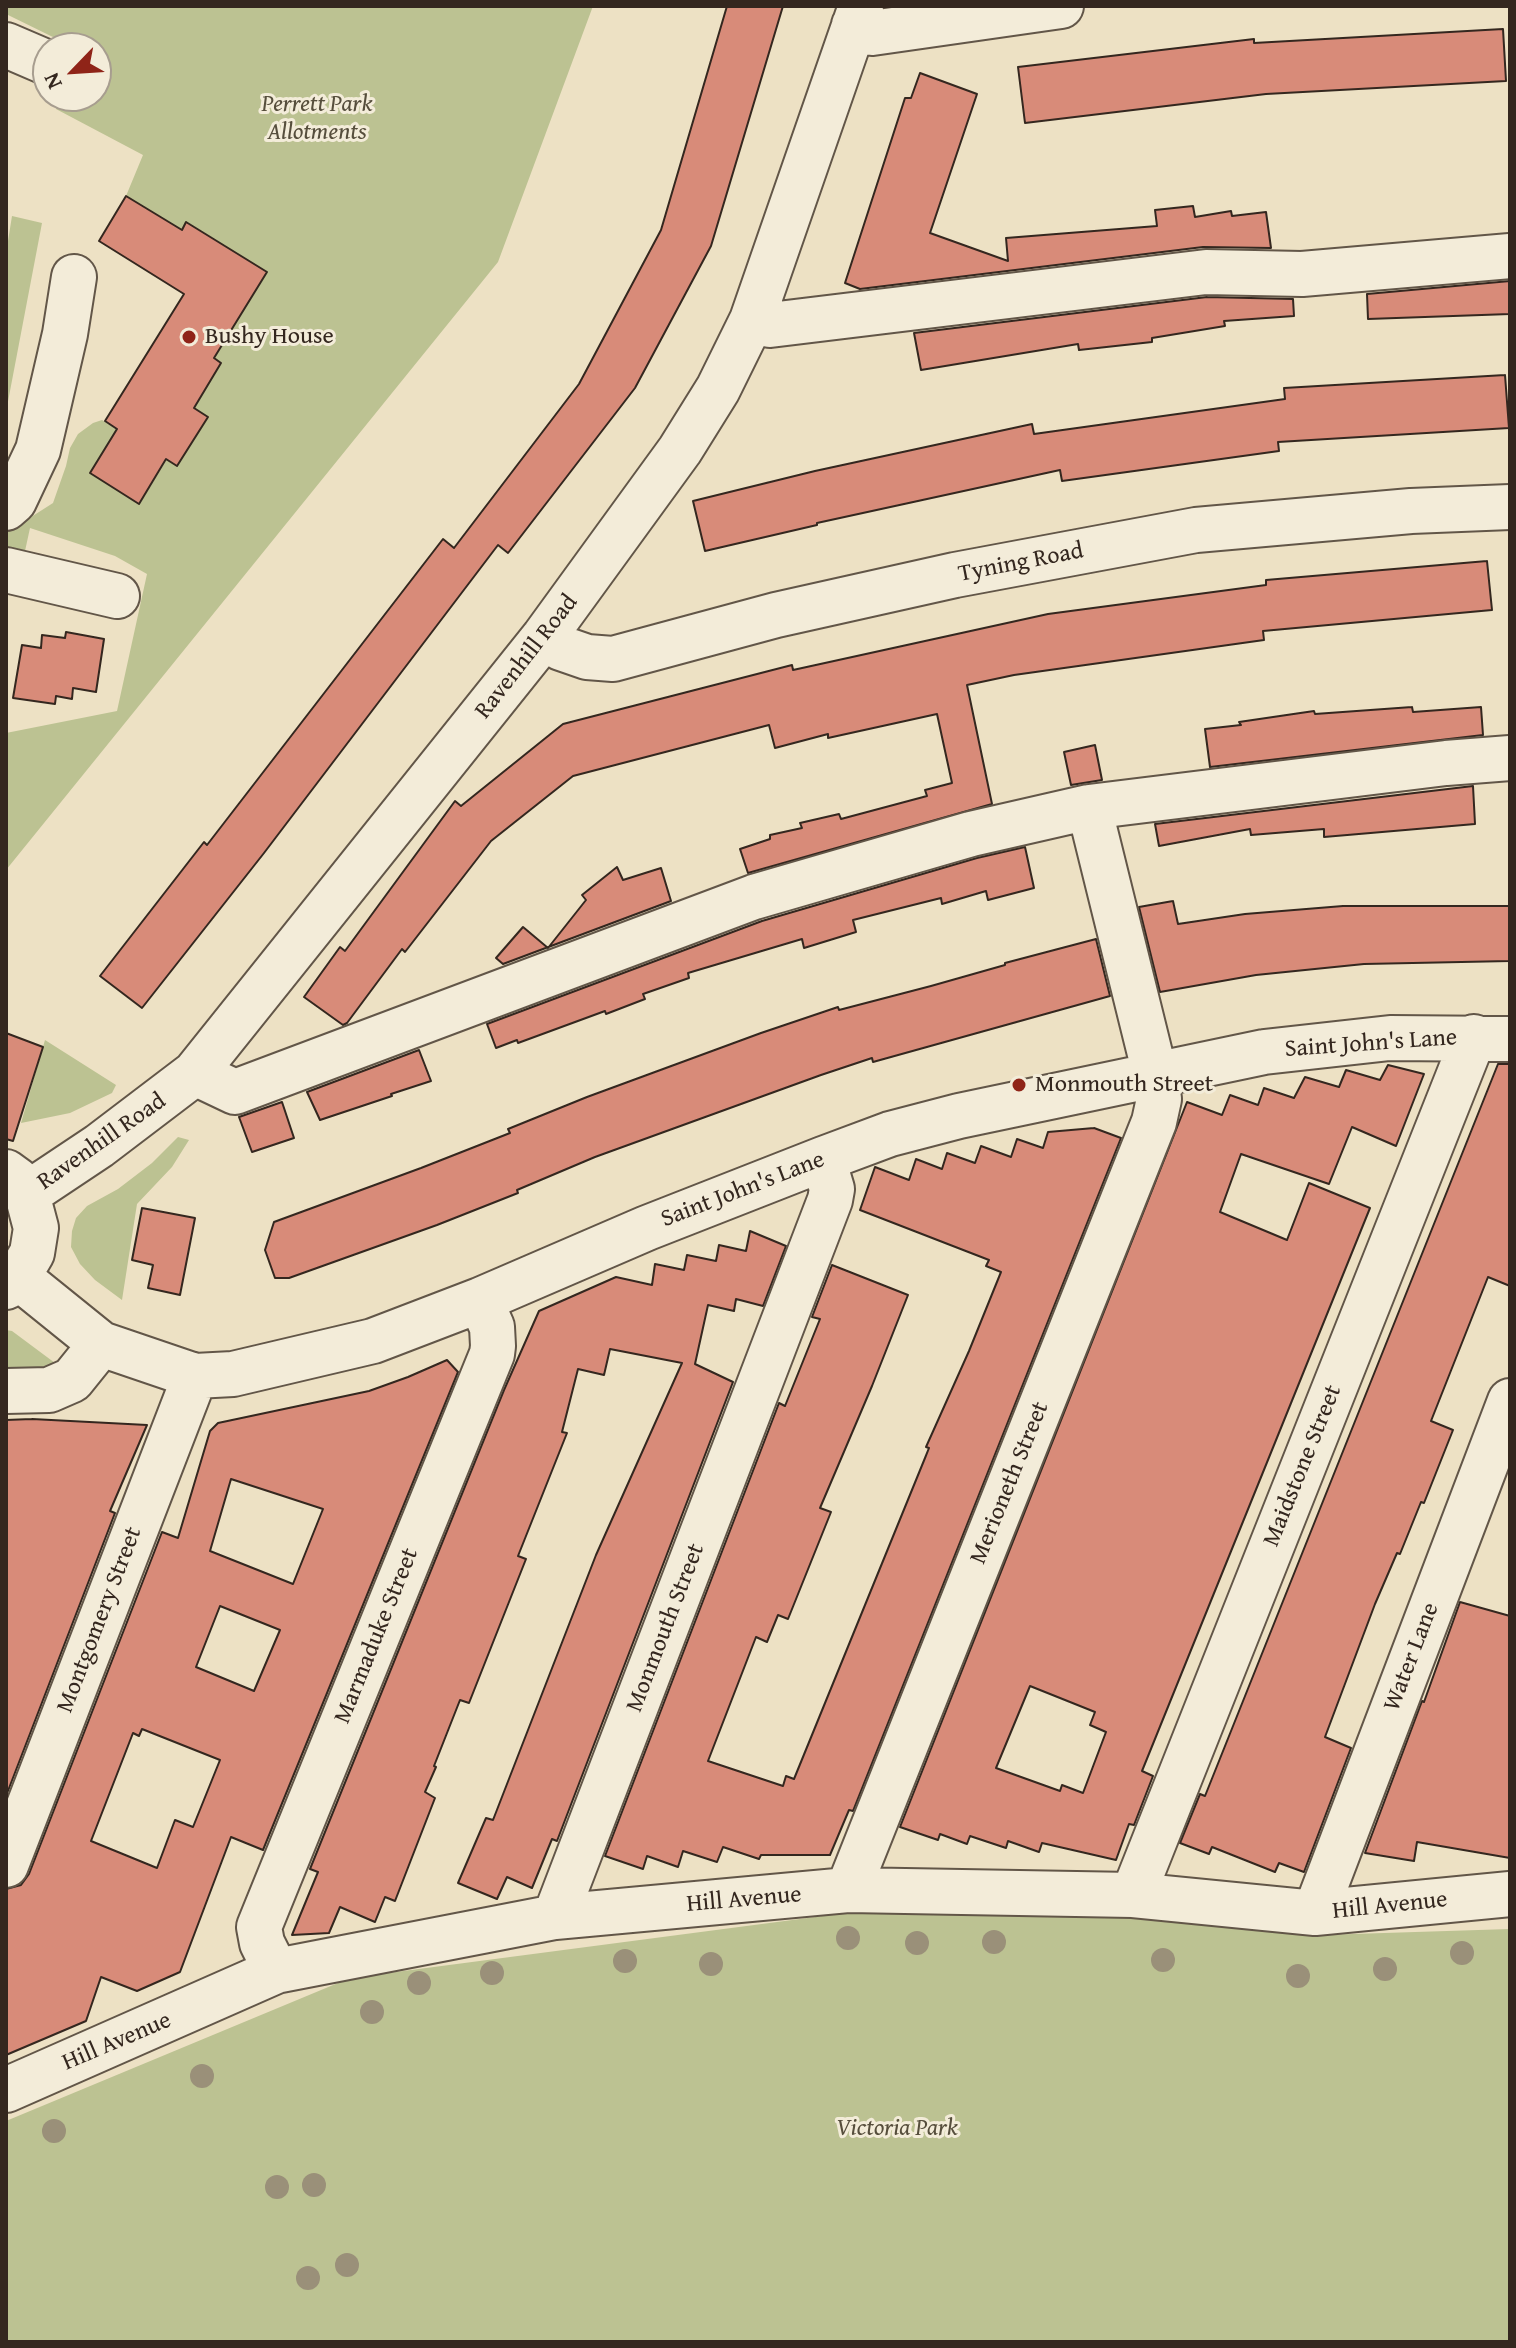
<!DOCTYPE html>
<style>
body{margin:0}
#map{position:relative;width:1516px;height:2348px;overflow:hidden;background:#ede1c4;font-family:"Gentium Book Plus",serif}
canvas{display:block}
.frame{position:absolute;inset:0;border:8px solid #34271f;pointer-events:none}
.north{position:absolute;left:32px;top:32px;width:80px;height:80px;box-sizing:border-box;background:#f3ecd9;border:2px solid #a79d8f;border-radius:50%;rotate:245deg;font-size:22px;font-weight:700;line-height:32px;text-align:center;color:#34271f}
.north::after{content:'';display:block;margin:auto;width:28px;height:36px;background:#8f2418;clip-path:polygon(50% 0,100% 100%,50% 72%,0 100%)}
</style>
<div id="map">
<canvas width="1516" height="2348"></canvas>
<div class="frame"></div>
<div class="north">N</div>
</div>
<script>
const ctx = document.querySelector('canvas').getContext('2d');
ctx.lineJoin = 'round';
function fill(path, color) {
  ctx.fillStyle = color;
  ctx.fill(path, 'evenodd');
}
function toPath(rows) {
  const path = new Path2D();
  for (const r of rows) {
    path.moveTo(r[0], r[1]);
    for (let i = 2; i < r.length; i += 2) path.lineTo(r[i], r[i + 1]);
  }
  return path;
}
function stroke(path, color, width, dash) {
  ctx.strokeStyle = color;
  ctx.lineWidth = width;
  ctx.lineCap = dash ? 'butt' : 'round';
  ctx.setLineDash(dash || []);
  ctx.stroke(path);
}
function label(font, color, halo, rows, align = 'center') {
  ctx.font = font + ' "Gentium Book Plus",serif';
  ctx.lineWidth = 6;
  ctx.setLineDash([]);
  ctx.textBaseline = 'middle';
  ctx.strokeStyle = halo;
  ctx.fillStyle = color;
  for (const [text, x, y, turn = 0] of rows) {
    ctx.save();
    ctx.translate(x, y);
    ctx.rotate((+turn || 0) * Math.PI / 180);
    ctx.textAlign = isNaN(turn) ? turn : align;
    if (halo) ctx.strokeText(text, 0, 0);
    ctx.fillText(text, 0, 0);
    ctx.restore();
  }
}
const green = toPath([
 [6,6,593,6,498,262,6,870,6,733,117,711,147,574,115,556,30,528,25,551,6,550,6,528,28,519,53,503,66,466,70,448,78,434,93,423,102,420,117,429,90,473,140,503,167,459,178,465,207,417,194,408,221,363,209,355,267,272,187,222,182,230,126,196,143,155,56,109,56,96,96,96,96,48,59,48,59,40,6,14],
 [12,216,42,223,6,412,6,284,8,241],
 [45,1040,116,1085,112,1093,70,1113,21,1123],
 [178,1137,189,1140,172,1167,137,1204,122,1300,95,1280,80,1264,71,1247,72,1231,76,1218,87,1206,118,1189,152,1163],
 [6,1330,12,1331,55,1363,41,1371,6,1371],
 [838,1914,1133,1914,1321,1935,1510,1929,1510,2342,6,2342,6,2121,350,1978]
]);
const building = toPath([
 [727,6,783,6,711,246,635,388,508,553,498,545,264,853,142,1008,100,976,204,842,207,845,443,539,454,548,579,384,661,230,727,6],
 [1503,29,1506,81,1266,94,1025,123,1018,67,1254,39,1254,43,1503,29],
 [920,73,977,94,930,233,1008,261,1006,238,1157,226,1155,210,1193,206,1195,217,1231,211,1232,216,1266,212,1271,248,1203,247,860,289,845,283,905,98,911,98,920,73],
 [126,196,182,230,186,222,267,272,214,358,221,363,194,408,208,417,177,466,166,459,139,504,90,473,117,429,105,421,184,294,99,241,126,196],
 [1510,281,1510,314,1368,319,1367,294,1510,281],
 [1207,297,1293,299,1294,316,1224,321,1225,326,1152,338,1152,342,1079,350,1078,344,921,370,914,333,1207,297],
 [1505,375,1509,428,1278,442,1279,451,1062,481,1060,470,817,523,817,525,705,551,693,501,815,471,1032,424,1034,434,1285,399,1284,388,1505,375],
 [1487,561,1492,610,1263,631,1264,640,1014,675,967,685,992,804,748,873,740,849,770,839,770,835,802,828,800,823,839,814,841,819,927,796,925,790,952,783,937,714,828,738,828,734,775,748,769,725,573,776,491,841,405,952,402,949,347,1023,343,1025,304,997,340,947,345,951,455,801,461,806,563,724,792,665,793,670,1048,614,1266,585,1266,580,1487,561],
 [66,632,104,639,96,692,73,688,72,699,56,696,55,704,13,698,22,645,41,648,42,635,65,638,66,632],
 [1412,707,1413,712,1481,707,1483,735,1210,767,1205,729,1241,725,1239,722,1314,711,1315,714,1412,707],
 [1095,745,1102,780,1071,785,1064,752,1095,745],
 [1473,786,1475,824,1324,837,1324,829,1251,835,1250,829,1159,846,1155,824,1473,786],
 [1025,847,1034,888,988,900,986,891,942,904,941,898,853,920,856,932,804,948,802,939,688,973,689,978,643,994,645,999,606,1014,605,1011,518,1043,517,1040,496,1048,487,1024,762,921,977,858,1025,847],
 [617,867,623,880,661,868,671,901,503,964,496,958,523,927,548,948,586,900,582,895,617,867],
 [1173,901,1178,924,1245,914,1343,906,1510,906,1510,961,1364,964,1256,975,1160,992,1139,907,1173,901],
 [1096,939,1110,996,873,1062,872,1058,821,1075,595,1157,517,1190,518,1193,437,1225,289,1278,275,1278,265,1250,274,1222,421,1168,510,1133,508,1129,587,1097,761,1033,838,1007,839,1010,931,986,1005,965,1005,963,1096,939],
 [6,1033,43,1047,13,1141,6,1139,6,1033],
 [419,1050,431,1081,391,1094,392,1096,320,1120,307,1092,419,1050],
 [1498,1064,1510,1064,1510,1286,1488,1277,1431,1421,1453,1430,1424,1503,1421,1502,1400,1554,1397,1553,1375,1604,1325,1737,1351,1748,1304,1872,1279,1863,1275,1872,1212,1847,1209,1854,1180,1843,1200,1794,1205,1796,1498,1064],
 [1388,1065,1424,1074,1396,1146,1352,1127,1329,1184,1241,1154,1220,1212,1287,1240,1309,1183,1370,1208,1142,1771,1153,1776,1134,1825,1129,1824,1116,1860,1042,1843,1039,1852,1008,1841,1006,1848,970,1836,967,1844,940,1834,938,1840,900,1827,1187,1102,1222,1115,1230,1095,1258,1105,1264,1088,1294,1098,1305,1077,1339,1087,1346,1070,1380,1080,1388,1065],
 [1030,1686,1095,1712,1090,1725,1106,1732,1083,1793,1062,1785,1060,1791,996,1768,1030,1686],
 [282,1102,294,1138,252,1152,239,1117,282,1102],
 [1094,1128,1121,1138,853,1811,849,1810,830,1855,761,1855,759,1859,723,1847,717,1862,683,1851,678,1867,647,1856,643,1869,605,1856,779,1403,785,1406,820,1319,812,1317,832,1265,908,1295,872,1386,820,1508,831,1512,788,1619,778,1615,767,1642,756,1637,708,1761,783,1786,786,1776,794,1779,925,1458,929,1448,926,1447,969,1351,1001,1272,986,1266,989,1260,860,1210,875,1167,909,1180,916,1159,942,1169,947,1153,975,1163,981,1146,1011,1157,1017,1139,1043,1148,1048,1132,1094,1128],
 [142,1208,195,1218,180,1295,148,1288,153,1265,132,1260,142,1208],
 [750,1231,786,1246,763,1306,736,1299,734,1311,708,1305,695,1364,733,1382,557,1841,552,1839,532,1888,507,1877,497,1899,458,1883,486,1818,493,1820,596,1555,682,1363,610,1349,604,1375,578,1369,562,1432,567,1433,518,1556,526,1559,469,1703,460,1700,434,1766,436,1767,425,1792,435,1798,395,1901,385,1897,375,1922,340,1907,329,1933,292,1935,318,1872,310,1869,504,1390,539,1311,616,1277,652,1285,655,1264,684,1270,687,1255,716,1261,719,1245,746,1251,750,1231],
 [447,1360,458,1372,263,1850,231,1837,180,1972,137,1991,101,1977,86,2021,6,2055,6,1889,21,1885,29,1874,162,1532,178,1538,210,1431,218,1423,369,1391,408,1377,447,1360],
 [231,1479,323,1509,293,1584,210,1551,231,1479],
 [220,1606,280,1630,254,1691,196,1667,220,1606],
 [142,1729,220,1760,193,1827,175,1820,157,1868,91,1841,133,1733,139,1736,142,1729],
 [32,1419,147,1425,110,1511,115,1513,6,1796,6,1420,32,1419],
 [1460,1602,1510,1616,1510,1858,1417,1842,1414,1861,1365,1853,1422,1701,1424,1702,1460,1602]
]);
const minor = toPath([
 [854,25,872,33,1061,6],
 [6,45,48,63],
 [752,320,770,325,1206,272,1302,274,1510,256],
 [6,508,14,501,38,450,65,334,74,277],
 [6,570,117,596],
 [544,637,561,648,587,657,613,659,776,615,955,575,1196,530,1411,511,1510,507],
 [195,1073,235,1092,754,897,971,834,1089,807,1446,763,1510,758],
 [6,1172,17,1180,27,1194,36,1228,32,1253,18,1277,6,1287],
 [27,1194,99,1146,195,1073,544,637,680,450,718,389,752,320,861,6],
 [18,1277,101,1344,195,1376,233,1374,373,1341,480,1300,647,1228,823,1159,890,1134,959,1116,1264,1052,1390,1038,1510,1039],
 [6,1391,49,1390,72,1380,101,1344],
 [6,1865,195,1376],
 [848,1890,1154,1122,1159,1099,1155,1074,1089,807],
 [1133,1895,1474,1037],
 [1315,1913,1510,1401],
 [555,1917,830,1200,832,1189,823,1159],
 [276,1971,262,1943,259,1927,492,1354,493,1346,492,1327,480,1300],
 [6,2090,276,1971,555,1917,848,1890,1133,1895,1315,1913,1510,1894]
]);
const trees = [
 [848,1938],
 [994,1942],
 [917,1943],
 [1462,1953],
 [1163,1960],
 [625,1961],
 [711,1964],
 [1385,1969],
 [492,1973],
 [1298,1976],
 [419,1983],
 [372,2012],
 [202,2076],
 [54,2131],
 [314,2185],
 [277,2187],
 [347,2265],
 [308,2278]
];
const markers = [
 [189,337,8,"#8f2418"],
 [1019,1085,8,"#8f2418"]
];
const parkNames = [
 ["Perrett Park",317,105],
 ["Allotments",317,133],
 ["Victoria Park",897,2129]
];
const poiNames = [
 ["Bushy House",205,337],
 ["Monmouth Street",1035,1085]
];
const streetNames = [
 ["Tyning Road",1021,563,-11],
 ["Ravenhill Road",527,657,-52],
 ["Saint John's Lane",1371,1044,-4],
 ["Ravenhill Road",102,1142,-35],
 ["Saint John's Lane",743,1190,-21],
 ["Maidstone Street",1303,1466,-68],
 ["Merioneth Street",1010,1483,-68],
 ["Montgomery Street",100,1620,-69],
 ["Monmouth Street",666,1628,-69],
 ["Marmaduke Street",377,1636,-68],
 ["Water Lane",1412,1657,-69],
 ["Hill Avenue",744,1900,-5],
 ["Hill Avenue",1390,1906,-6],
 ["Hill Avenue",117,2042,-23]
];
fill(green, '#bcc292');
fill(building, '#d88b79');
stroke(building, '#34271f', 2);
stroke(minor, '#625648', 48);
stroke(minor, '#f3ecd9', 44);
ctx.fillStyle = '#9a9079';
for (const [x, y] of trees) {
  ctx.beginPath();
  ctx.arc(x, y, 12, 0, 2 * Math.PI);
  ctx.fill();
}
for (const [x, y, r, color] of markers) {
  const dot = new Path2D();
  dot.arc(x, y, r, 0, 2 * Math.PI);
  ctx.fillStyle = color;
  ctx.fill(dot);
  stroke(dot, '#f3ecd9', 3);
}
label('italic 24px', '#564e3c', '#f3ecd9', parkNames);
label('24px', '#34271f', '#f3ecd9', poiNames, 'left');
label('24px', '#34271f', '#f3ecd9', streetNames);
</script>
